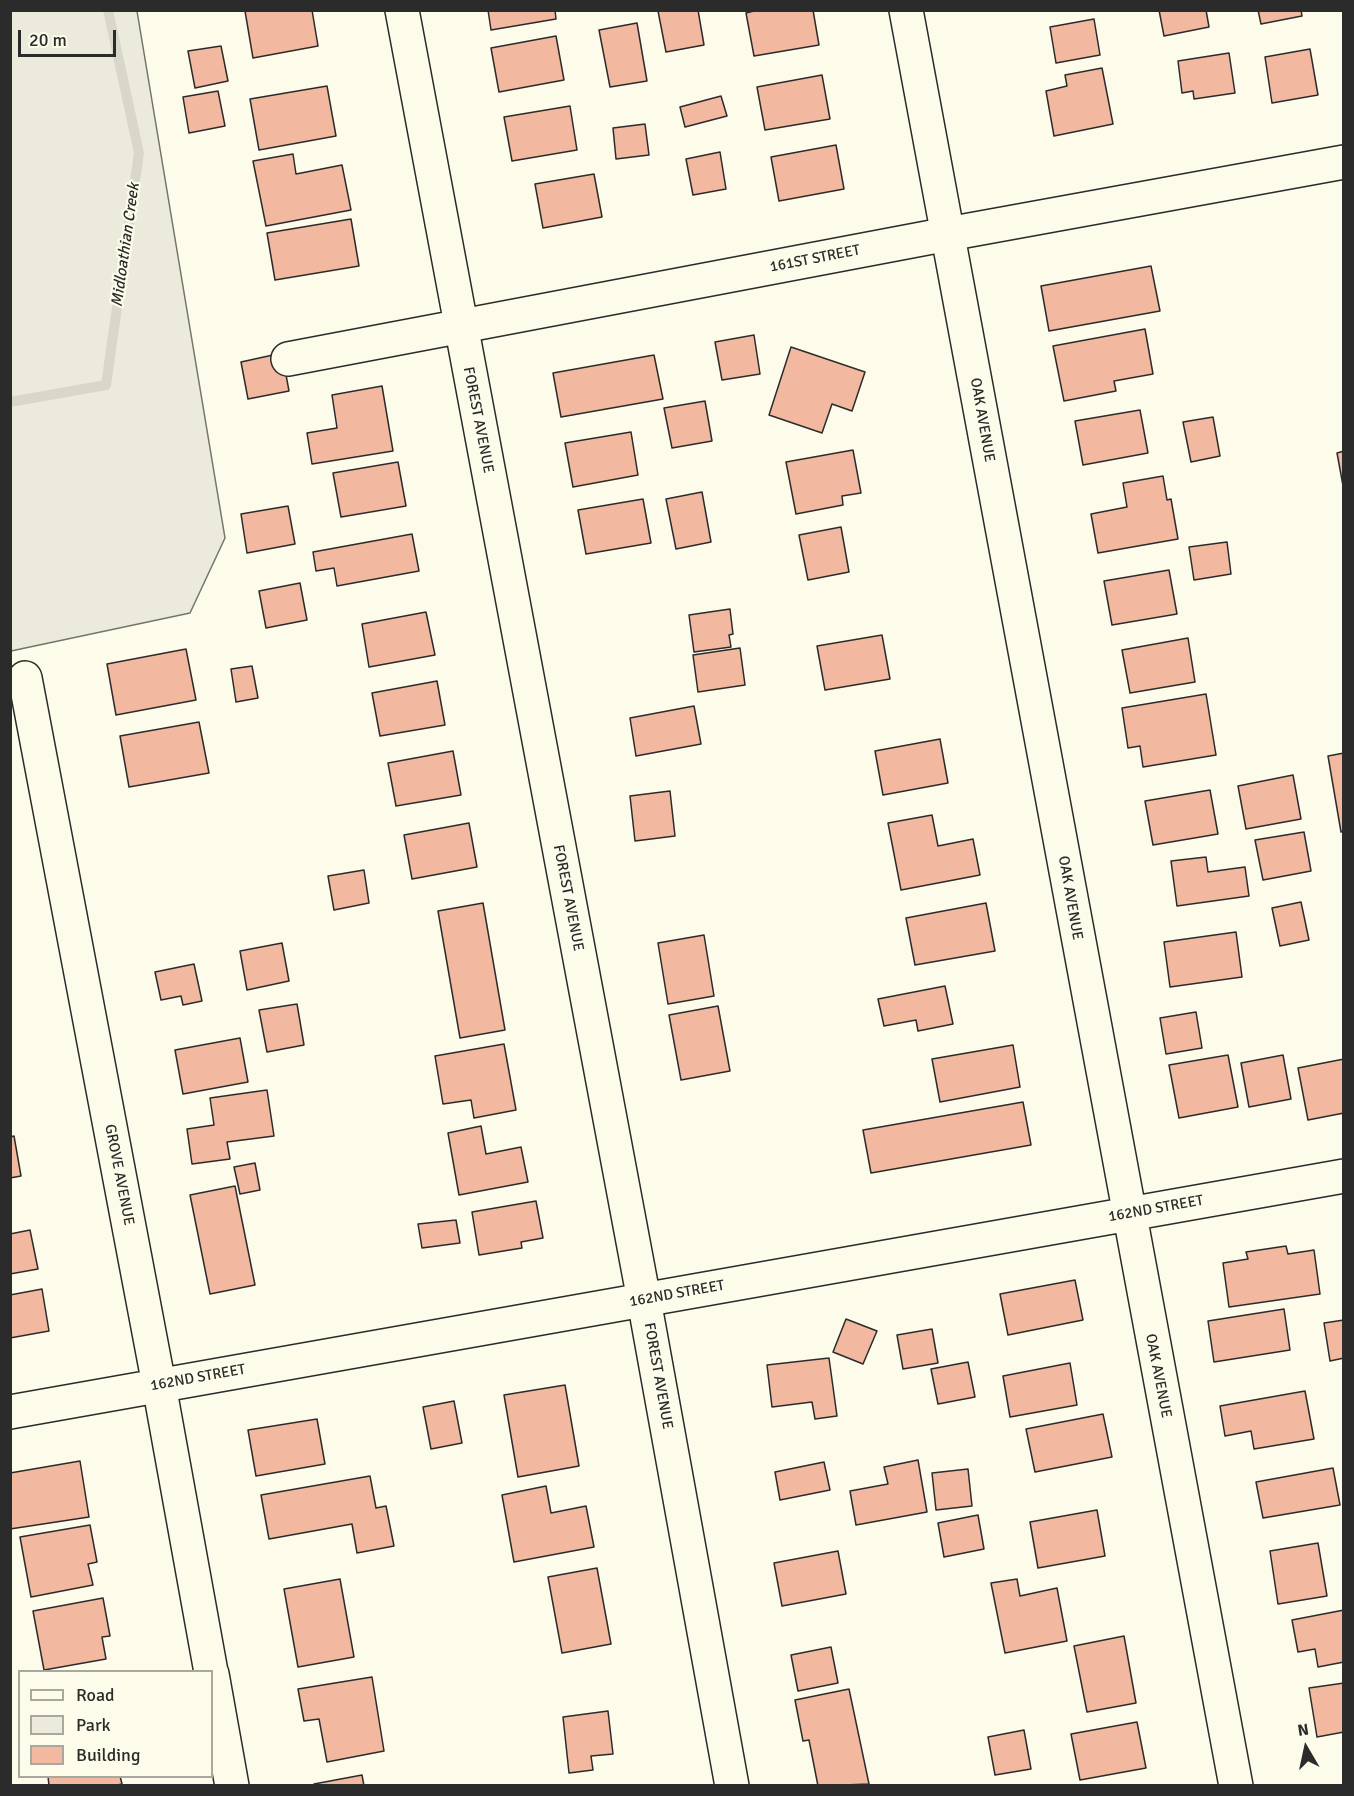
<!DOCTYPE html>
<style>
body{margin:0}
#map{position:relative;width:1354px;height:1796px;overflow:hidden;background:#fdfbea;font-family:Signika,sans-serif}
canvas{display:block}
.frame{position:absolute;inset:0;border:12px solid #2b2b2b;pointer-events:none}
.legend{position:absolute;left:18px;top:1670px;width:195px;height:108px;box-sizing:border-box;background:#fdfbea;border:2px solid #a9a89e;margin:0;padding:8px 10px;list-style:none;font-size:18px;color:#2b2b2b}
.legend li{display:flex;align-items:center;gap:12px;height:30px}
.legend b{width:30px;border:2px solid #a9a89e}
.north{position:absolute;left:1276px;top:1718px;width:60px;height:60px;-webkit-text-stroke:4px #fdfbea;paint-order:stroke;rotate:351deg;font-size:16px;font-weight:700;line-height:24px;text-align:center;color:#2b2b2b}
.north::after{content:'';display:block;margin:auto;width:21px;height:27px;background:#2b2b2b;clip-path:polygon(50% 0,100% 100%,50% 72%,0 100%)}
.scale{position:absolute;left:18px;top:30px;width:98px;height:27px;box-sizing:border-box;border:3px solid #2b2b2b;border-top:0;padding-left:8px;font-size:18px;line-height:21px;white-space:nowrap;color:#2b2b2b;-webkit-text-stroke:4px #fdfbea;paint-order:stroke}
</style>
<div id="map">
<canvas width="1354" height="1796"></canvas>
<div class="frame"></div>
<ul class="legend">
<li><b style="height:8px;background:#fdfbea"></b>Road</li>
<li><b style="height:16px;background:#ecebdb"></b>Park</li>
<li><b style="height:16px;background:#f2b8a0"></b>Building</li>
</ul>
<div class="north">N</div>
<div class="scale">20 m</div>
</div>
<script>
const ctx = document.querySelector('canvas').getContext('2d');
ctx.lineJoin = 'round';
function fill(path, color) {
  ctx.fillStyle = color;
  ctx.fill(path, 'evenodd');
}
function toPath(rows) {
  const path = new Path2D();
  for (const r of rows) {
    path.moveTo(r[0], r[1]);
    for (let i = 2; i < r.length; i += 2) path.lineTo(r[i], r[i + 1]);
  }
  return path;
}
function stroke(path, color, width, dash) {
  ctx.strokeStyle = color;
  ctx.lineWidth = width;
  ctx.lineCap = dash ? 'butt' : 'round';
  ctx.setLineDash(dash || []);
  ctx.stroke(path);
}
function label(font, color, halo, rows, align = 'center') {
  ctx.font = font + ' Signika,sans-serif';
  ctx.lineWidth = 4.5;
  ctx.setLineDash([]);
  ctx.textBaseline = 'middle';
  ctx.strokeStyle = halo;
  ctx.fillStyle = color;
  for (const [text, x, y, turn = 0] of rows) {
    ctx.save();
    ctx.translate(x, y);
    ctx.rotate((+turn || 0) * Math.PI / 180);
    ctx.textAlign = isNaN(turn) ? turn : align;
    if (halo) ctx.strokeText(text, 0, 0);
    ctx.fillText(text, 0, 0);
    ctx.restore();
  }
}
const green = toPath([
 [10,11,137,11,225,538,190,613,11,651,10,11]
]);
const stream = toPath([
 [10,402,106,385,139,153,108,10]
]);
const building = toPath([
 [312,10,318,46,253,58,245,11,312,10],
 [488,10,555,10,556,19,491,30,488,10],
 [698,10,704,45,666,52,658,11,698,10],
 [758,10,813,10,819,45,754,56,746,13,758,10],
 [1159,10,1206,10,1209,27,1164,36,1159,10],
 [1258,10,1301,10,1302,16,1261,24,1258,10],
 [1094,19,1100,55,1056,63,1050,27,1094,19],
 [637,23,647,81,610,87,599,30,637,23],
 [556,36,564,80,499,92,491,48,556,36],
 [221,46,228,81,195,88,188,51,221,46],
 [1310,49,1318,95,1272,103,1265,57,1310,49],
 [1229,53,1235,93,1194,99,1193,91,1182,93,1178,61,1229,53],
 [1102,68,1113,124,1054,136,1046,91,1067,86,1065,75,1102,68],
 [822,75,830,119,765,130,757,87,822,75],
 [327,86,336,136,259,150,250,99,327,86],
 [218,91,225,126,189,133,183,97,218,91],
 [721,96,727,116,685,127,680,107,721,96],
 [570,106,577,150,512,161,504,117,570,106],
 [645,124,649,155,616,159,613,128,645,124],
 [836,145,844,189,779,201,771,157,836,145],
 [720,152,726,189,693,195,686,159,720,152],
 [293,154,296,174,342,165,351,210,266,226,253,161,293,154],
 [594,174,602,217,543,228,535,184,594,174],
 [351,219,359,266,275,280,267,233,351,219],
 [1151,266,1160,311,1049,331,1041,286,1151,266],
 [1145,329,1153,374,1114,381,1116,391,1064,401,1053,346,1145,329],
 [754,335,760,374,722,380,715,342,754,335],
 [791,347,865,372,852,411,832,404,822,433,769,415,791,347],
 [282,353,289,391,248,399,241,362,282,353],
 [654,355,663,399,561,417,553,373,654,355],
 [382,386,393,451,312,464,307,433,337,428,332,395,382,386],
 [705,401,712,441,672,448,664,408,705,401],
 [1140,410,1148,453,1083,465,1075,421,1140,410],
 [1213,417,1220,456,1191,462,1183,422,1213,417],
 [631,432,638,475,573,487,565,443,631,432],
 [853,450,861,493,842,496,843,505,796,514,786,462,853,450],
 [1344,451,1344,491,1337,453,1344,451],
 [398,462,406,506,341,517,333,473,398,462],
 [1163,476,1167,500,1171,499,1178,539,1098,553,1091,514,1127,507,1123,483,1163,476],
 [702,492,711,542,676,549,666,499,702,492],
 [643,499,651,543,586,554,578,510,643,499],
 [288,506,295,544,247,553,241,514,288,506],
 [841,527,849,572,808,580,799,535,841,527],
 [412,534,419,571,337,586,334,568,316,571,313,552,412,534],
 [1227,542,1231,574,1194,580,1189,547,1227,542],
 [1169,570,1177,614,1112,625,1104,581,1169,570],
 [300,583,307,620,266,628,259,591,300,583],
 [730,609,733,634,729,635,731,647,694,652,689,615,730,609],
 [426,612,435,655,369,667,362,624,426,612],
 [882,635,890,679,825,690,817,646,882,635],
 [1188,638,1195,682,1130,693,1122,650,1188,638],
 [740,648,745,685,698,692,693,655,740,648],
 [186,649,196,700,116,715,107,664,186,649],
 [252,666,258,698,236,702,231,669,252,666],
 [437,681,445,725,380,736,372,693,437,681],
 [1206,694,1216,755,1143,767,1140,746,1128,748,1122,708,1206,694],
 [694,706,701,744,636,756,630,718,694,706],
 [199,722,209,773,129,787,120,736,199,722],
 [940,739,948,783,883,795,875,751,940,739],
 [453,751,461,795,396,806,388,763,453,751],
 [1344,753,1344,831,1341,832,1328,756,1344,753],
 [1293,775,1301,819,1246,829,1238,786,1293,775],
 [1210,790,1218,834,1153,845,1145,801,1210,790],
 [670,791,675,836,635,841,630,796,670,791],
 [932,815,938,846,973,839,980,875,901,890,888,823,932,815],
 [469,823,477,867,412,879,404,835,469,823],
 [1304,832,1311,871,1263,880,1255,840,1304,832],
 [1206,857,1208,872,1245,867,1249,896,1177,906,1171,861,1206,857],
 [364,870,369,903,334,910,328,876,364,870],
 [1301,902,1309,940,1280,946,1272,908,1301,902],
 [483,903,505,1030,460,1038,438,911,483,903],
 [986,903,995,951,915,965,906,918,986,903],
 [1236,932,1242,977,1170,987,1164,942,1236,932],
 [704,935,714,996,668,1004,658,943,704,935],
 [282,943,289,981,247,990,240,951,282,943],
 [194,964,202,1001,183,1005,181,996,161,1000,155,972,194,964],
 [945,986,953,1024,918,1031,916,1020,884,1026,878,999,945,986],
 [297,1004,304,1045,267,1052,259,1010,297,1004],
 [718,1006,730,1071,681,1080,669,1015,718,1006],
 [1196,1012,1202,1048,1166,1054,1160,1018,1196,1012],
 [240,1038,248,1082,183,1094,175,1050,240,1038],
 [504,1044,516,1110,474,1118,471,1100,443,1104,435,1056,504,1044],
 [1013,1045,1020,1087,940,1102,932,1059,1013,1045],
 [1228,1055,1238,1107,1179,1118,1169,1065,1228,1055],
 [1283,1055,1291,1099,1249,1107,1241,1063,1283,1055],
 [1344,1059,1344,1113,1308,1120,1298,1068,1344,1059],
 [267,1090,274,1136,227,1142,230,1159,192,1164,187,1129,214,1125,210,1098,267,1090],
 [1023,1102,1031,1145,871,1173,863,1130,1023,1102],
 [481,1126,486,1154,521,1147,528,1182,459,1195,448,1133,481,1126],
 [14,1136,21,1176,10,1178,10,1137,14,1136],
 [255,1163,260,1190,240,1194,234,1167,255,1163],
 [235,1186,255,1285,210,1294,190,1195,235,1186],
 [536,1201,543,1238,521,1242,522,1248,479,1255,472,1212,536,1201],
 [456,1220,460,1243,422,1248,418,1224,456,1220],
 [30,1230,38,1269,10,1274,10,1234,30,1230],
 [1286,1246,1288,1254,1314,1250,1320,1294,1229,1307,1223,1263,1248,1259,1246,1252,1286,1246],
 [1075,1280,1083,1320,1008,1335,1000,1294,1075,1280],
 [42,1289,49,1331,10,1338,10,1295,42,1289],
 [1284,1309,1290,1350,1214,1362,1208,1321,1284,1309],
 [846,1319,877,1331,863,1364,833,1352,846,1319],
 [1344,1320,1344,1358,1330,1361,1324,1323,1344,1320],
 [932,1329,938,1363,903,1369,897,1335,932,1329],
 [829,1358,837,1416,815,1419,812,1402,772,1407,767,1365,829,1358],
 [968,1362,975,1397,938,1404,931,1369,968,1362],
 [1070,1363,1077,1405,1010,1417,1003,1376,1070,1363],
 [565,1385,579,1466,518,1477,504,1395,565,1385],
 [1305,1391,1314,1439,1254,1449,1251,1431,1225,1436,1220,1406,1305,1391],
 [454,1401,462,1443,431,1449,423,1407,454,1401],
 [1103,1414,1112,1457,1035,1472,1026,1429,1103,1414],
 [317,1419,325,1464,256,1476,248,1430,317,1419],
 [918,1460,927,1512,856,1525,850,1491,888,1484,884,1467,918,1460],
 [80,1461,89,1517,10,1529,10,1473,80,1461],
 [824,1462,830,1490,780,1500,775,1472,824,1462],
 [1333,1468,1340,1505,1263,1518,1256,1482,1333,1468],
 [968,1469,972,1506,936,1510,932,1473,968,1469],
 [370,1476,376,1508,386,1506,394,1546,357,1553,352,1524,269,1539,261,1495,370,1476],
 [546,1486,551,1513,586,1506,594,1547,514,1562,502,1495,546,1486],
 [1097,1510,1105,1556,1038,1568,1030,1522,1097,1510],
 [978,1515,984,1549,944,1557,938,1523,978,1515],
 [90,1525,97,1562,88,1564,93,1585,31,1597,20,1537,90,1525],
 [1318,1543,1327,1596,1278,1604,1270,1551,1318,1543],
 [838,1551,846,1594,782,1606,774,1563,838,1551],
 [597,1568,611,1644,562,1653,548,1577,597,1568],
 [340,1579,354,1657,298,1667,284,1589,340,1579],
 [1017,1579,1020,1596,1057,1588,1067,1641,1005,1653,991,1583,1017,1579],
 [103,1598,110,1636,102,1637,106,1659,44,1670,33,1611,103,1598],
 [1344,1610,1344,1662,1318,1667,1315,1649,1298,1652,1292,1620,1344,1610],
 [1124,1636,1136,1703,1087,1712,1074,1646,1124,1636],
 [831,1647,838,1683,798,1691,791,1655,831,1647],
 [372,1677,384,1751,327,1762,319,1719,304,1721,298,1689,372,1677],
 [1344,1683,1344,1732,1317,1737,1309,1688,1344,1683],
 [849,1689,869,1784,818,1786,809,1740,803,1741,795,1700,849,1689],
 [608,1711,613,1754,591,1756,593,1770,569,1773,563,1717,608,1711],
 [1137,1722,1146,1768,1080,1780,1071,1734,1137,1722],
 [1024,1730,1031,1769,995,1775,988,1737,1024,1730],
 [362,1775,364,1786,314,1786,314,1784,362,1775],
 [48,1776,120,1776,122,1784,113,1786,49,1786,48,1776]
]);
const minor = toPath([
 [402,10,644,1300,732,1786],
 [906,10,1236,1786],
 [288,359,948,234,1344,162],
 [25,678,159,1385,211,1672],
 [10,1412,1344,1176],
 [212,1674,232,1786]
]);
const streetNames = [
 ["161ST STREET",815,259,-11],
 ["FOREST AVENUE",478,420,79],
 ["OAK AVENUE",982,420,80],
 ["FOREST AVENUE",568,898,79],
 ["OAK AVENUE",1070,898,80],
 ["GROVE AVENUE",119,1175,79],
 ["162ND STREET",1156,1209,-10],
 ["162ND STREET",677,1294,-10],
 ["FOREST AVENUE",658,1376,80],
 ["OAK AVENUE",1158,1376,79],
 ["162ND STREET",198,1378,-10]
];
const waterNames = [
 ["Midloathian Creek",126,245,-82]
];
fill(green, '#ecebdb');
stroke(green, '#74746e', 1.5);
stroke(stream, '#d8d7c9', 10);
fill(building, '#f2b8a0');
stroke(building, '#2b2b2b', 1.5);
stroke(minor, '#2b2b2b', 36);
stroke(minor, '#fdfbea', 33);
label('15px', '#2b2b2b', '#fdfbea', streetNames);
label('italic 16px', '#2b2b2b', '#fdfbea', waterNames);
</script>
